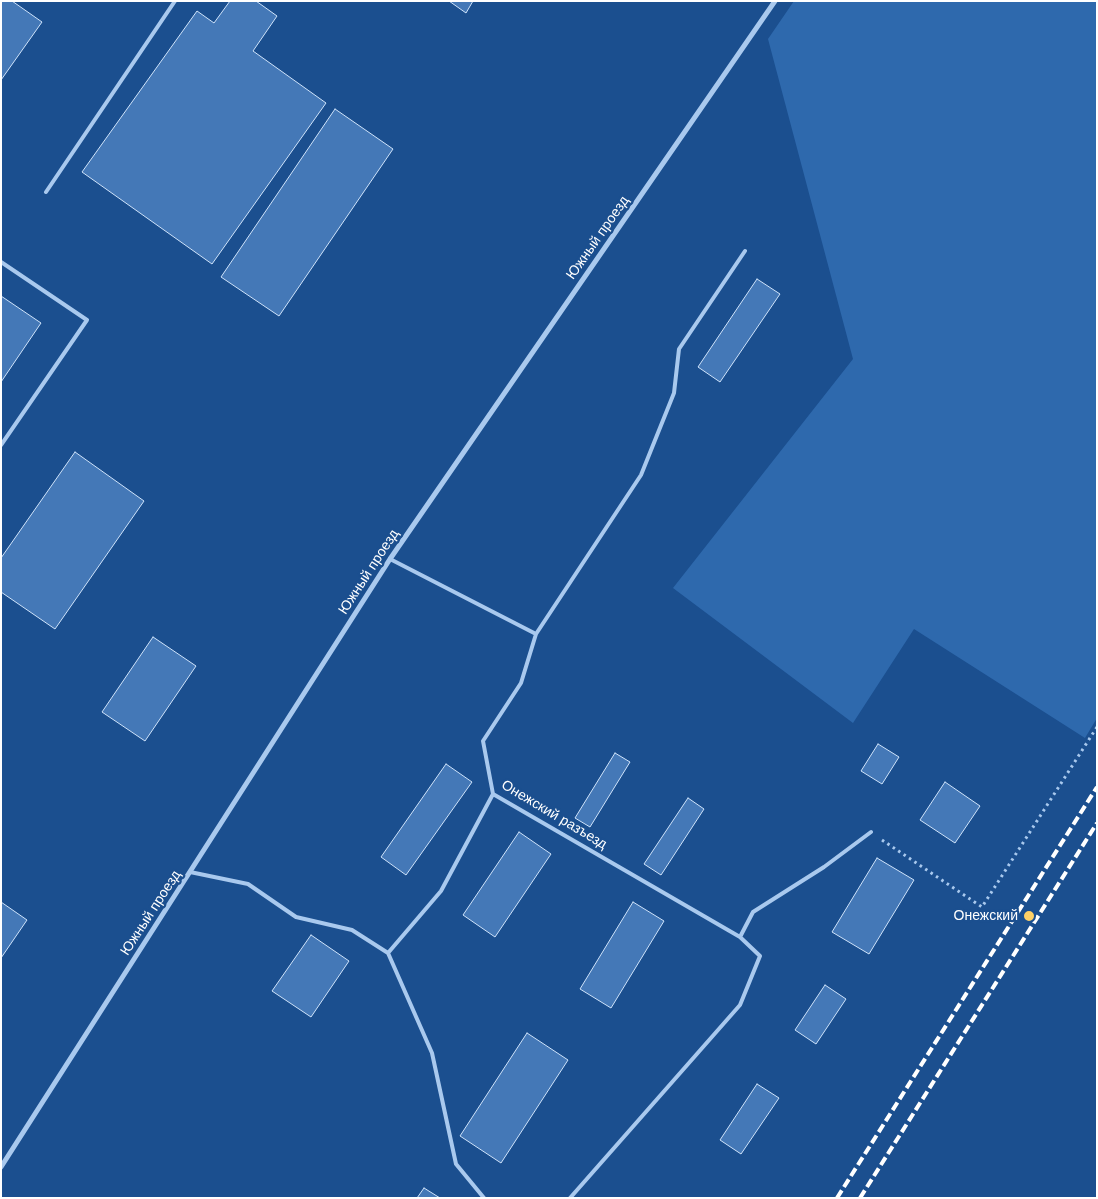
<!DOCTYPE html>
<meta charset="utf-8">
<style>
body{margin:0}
#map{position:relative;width:1098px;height:1199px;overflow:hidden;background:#1b4f8f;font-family:Arial,sans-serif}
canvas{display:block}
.frame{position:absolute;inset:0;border:2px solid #fff;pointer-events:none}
</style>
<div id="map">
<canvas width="1098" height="1199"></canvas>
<div class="frame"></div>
</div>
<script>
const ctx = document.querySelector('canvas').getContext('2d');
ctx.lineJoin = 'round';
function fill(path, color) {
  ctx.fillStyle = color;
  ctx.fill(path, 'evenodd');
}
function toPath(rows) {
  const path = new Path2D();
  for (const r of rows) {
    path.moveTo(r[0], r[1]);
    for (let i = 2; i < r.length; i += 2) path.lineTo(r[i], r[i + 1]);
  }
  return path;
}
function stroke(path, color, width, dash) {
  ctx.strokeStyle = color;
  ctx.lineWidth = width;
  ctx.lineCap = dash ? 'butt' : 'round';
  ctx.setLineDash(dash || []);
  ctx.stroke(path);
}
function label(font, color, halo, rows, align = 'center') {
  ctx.font = font + ' Arial,sans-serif';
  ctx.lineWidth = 4.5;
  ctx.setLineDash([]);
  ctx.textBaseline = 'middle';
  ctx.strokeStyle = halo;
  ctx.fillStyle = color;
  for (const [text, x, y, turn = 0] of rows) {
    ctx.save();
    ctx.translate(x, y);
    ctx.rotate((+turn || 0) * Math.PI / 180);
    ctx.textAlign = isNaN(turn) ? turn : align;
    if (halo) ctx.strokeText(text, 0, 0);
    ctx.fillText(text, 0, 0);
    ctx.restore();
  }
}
const green = toPath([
 [794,1,1097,1,1097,718,1085,738,914,629,853,723,673,588,853,359,768,39]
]);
const building = toPath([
 [1,1,12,1,42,22,1,80,1,1],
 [230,1,256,1,277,16,253,51,326,103,212,264,82,172,197,11,214,23,230,1],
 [449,1,473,1,466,13,449,1],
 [335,109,393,149,279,316,221,277,335,109],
 [757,279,780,294,720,382,698,367,757,279],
 [1,296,41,323,1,382,1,296],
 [75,452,144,501,55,629,1,592,1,558,75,452],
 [153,637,196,666,145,741,102,712,153,637],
 [878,744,899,757,882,784,861,771,878,744],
 [615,753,630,762,590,827,575,818,615,753],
 [446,764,472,782,406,875,381,857,446,764],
 [945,782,980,806,955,843,920,820,945,782],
 [688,798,704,809,661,875,644,864,688,798],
 [519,832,551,854,495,937,463,915,519,832],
 [877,858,914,880,869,954,832,932,877,858],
 [1,902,27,920,1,958,1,902],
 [633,902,664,921,611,1008,580,989,633,902],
 [311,935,349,961,311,1017,272,991,311,935],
 [825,985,846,999,816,1044,795,1030,825,985],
 [527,1033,568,1060,501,1163,460,1136,527,1033],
 [757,1084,779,1098,741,1154,720,1140,757,1084],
 [424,1188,440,1198,417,1198,424,1188]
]);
const path = toPath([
 [882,840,982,907,1097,727]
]);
const service = toPath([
 [46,192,175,1],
 [1,262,87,320,1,445],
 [390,559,536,634],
 [190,872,248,884,296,917,352,930,388,953,432,1053,456,1164,484,1198],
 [740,937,753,912,824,867,871,832],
 [388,953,441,891,493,794],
 [570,1198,740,1005,760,956,740,937,493,794,483,741,521,683,536,634,641,475,674,393,679,349,745,251]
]);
const minor = toPath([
 [1,1167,390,559,775,1]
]);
const rail = toPath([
 [837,1198,1097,787],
 [860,1198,1097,823]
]);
const markers = [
 [1029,916,6,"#ffd166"]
];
const streetNames = [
 ["Южный проезд",598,238,-55],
 ["Южный проезд",369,572,-57],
 ["Онежский разъезд",554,815,31],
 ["Южный проезд",151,913,-57]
];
const poiNames = [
 ["Онежский",1018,916]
];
fill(green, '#2e69ad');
fill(building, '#4478b7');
stroke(building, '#cfe3fa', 1);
stroke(path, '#a9c9ee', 3, [2.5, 4]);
stroke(service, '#a9c9ee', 4);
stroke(minor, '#a9c9ee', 5);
stroke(rail, '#fff', 4, [9, 4]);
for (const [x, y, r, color] of markers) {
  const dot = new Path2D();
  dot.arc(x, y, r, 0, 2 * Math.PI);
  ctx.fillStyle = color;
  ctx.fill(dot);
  stroke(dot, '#1b4f8f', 2);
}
label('14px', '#fff', '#1b4f8f', streetNames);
label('14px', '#fff', '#1b4f8f', poiNames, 'right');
</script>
